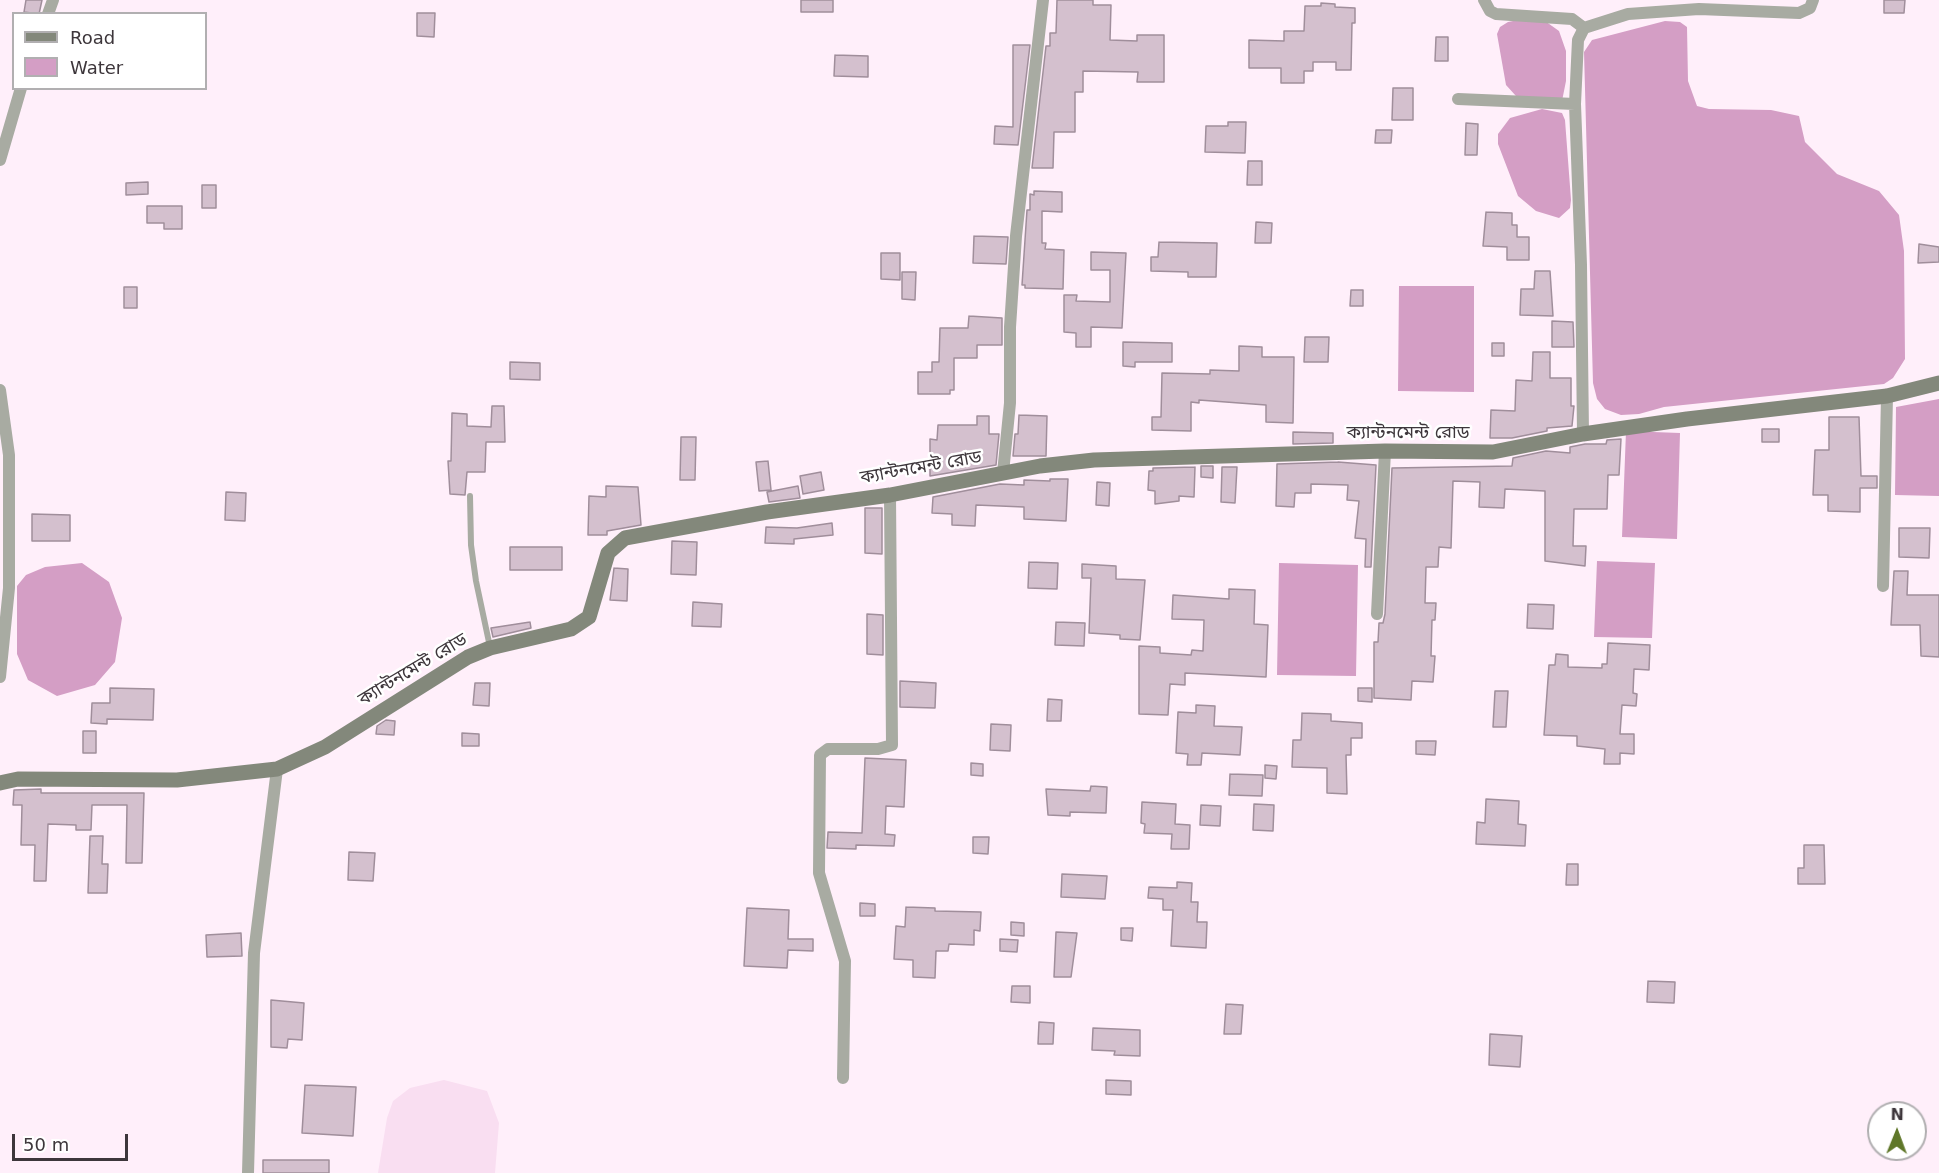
<!DOCTYPE html>
<meta charset="utf-8">
<style>
body{margin:0}
#map{position:relative;width:1939px;height:1173px;overflow:hidden;background:#ffeffa;font-family:"DejaVu Sans",sans-serif}
canvas{display:block}
.legend{position:absolute;left:12px;top:12px;width:195px;height:78px;box-sizing:border-box;background:#fff;border:2px solid #b1afb1;margin:0;padding:8px 10px;list-style:none;font-size:18px;color:#3d363b}
.legend li{display:flex;align-items:center;gap:12px;height:30px}
.legend b{width:30px;border:2px solid #b1afb1}
.north{position:absolute;left:1867px;top:1101px;width:60px;height:60px;box-sizing:border-box;background:#fff;border:2px solid #b1afb1;border-radius:50%;rotate:1deg;font-size:16px;font-weight:700;line-height:24px;text-align:center;color:#3d363b}
.north::after{content:'';display:block;margin:auto;width:21px;height:27px;background:#5f7729;clip-path:polygon(50% 0,100% 100%,50% 72%,0 100%)}
.scale{position:absolute;left:12px;top:1134px;width:116px;height:27px;box-sizing:border-box;border:3px solid #3d363b;border-top:0;padding-left:8px;font-size:18px;line-height:21px;white-space:nowrap;color:#3d363b;-webkit-text-stroke:4px #fff;paint-order:stroke}
</style>
<div id="map">
<canvas width="1939" height="1173"></canvas>
<ul class="legend">
<li><b style="height:8px;background:#83887b"></b>Road</li>
<li><b style="height:16px;background:#d49ec5"></b>Water</li>
</ul>
<div class="north">N</div>
<div class="scale">50 m</div>
</div>
<script>
const ctx = document.querySelector('canvas').getContext('2d');
ctx.lineJoin = 'round';
function fill(path, color) {
  ctx.fillStyle = color;
  ctx.fill(path, 'evenodd');
}
function toPath(rows) {
  const path = new Path2D();
  for (const r of rows) {
    path.moveTo(r[0], r[1]);
    for (let i = 2; i < r.length; i += 2) path.lineTo(r[i], r[i + 1]);
  }
  return path;
}
function stroke(path, color, width, dash) {
  ctx.strokeStyle = color;
  ctx.lineWidth = width;
  ctx.lineCap = dash ? 'butt' : 'round';
  ctx.setLineDash(dash || []);
  ctx.stroke(path);
}
function label(font, color, halo, rows, align = 'center') {
  ctx.font = font + ' "DejaVu Sans","Noto Sans Bengali",sans-serif';
  ctx.lineWidth = 5;
  ctx.setLineDash([]);
  ctx.textBaseline = 'middle';
  ctx.strokeStyle = halo;
  ctx.fillStyle = color;
  for (const [text, x, y, turn = 0] of rows) {
    ctx.save();
    ctx.translate(x, y);
    ctx.rotate((+turn || 0) * Math.PI / 180);
    ctx.textAlign = isNaN(turn) ? turn : align;
    if (halo) ctx.strokeText(text, 0, 0);
    ctx.fillText(text, 0, 0);
    ctx.restore();
  }
}
const built = toPath([
 [444,1080,487,1091,499,1123,495,1173,378,1173,387,1118,393,1101,410,1088]
]);
const water = toPath([
 [1523,19,1545,21,1559,31,1566,51,1566,81,1562,101,1516,96,1506,85,1497,34,1500,27,1508,22],
 [1665,21,1680,22,1687,27,1688,81,1697,106,1709,109,1771,110,1799,116,1805,142,1837,174,1879,191,1899,215,1904,251,1905,359,1893,378,1884,384,1664,407,1639,414,1621,415,1605,409,1597,399,1593,383,1584,52,1592,40],
 [1542,109,1562,113,1565,120,1571,200,1570,208,1559,218,1536,211,1518,196,1498,144,1498,134,1510,118],
 [1399,286,1474,286,1474,392,1398,391],
 [1939,399,1939,496,1895,495,1896,407],
 [1626,431,1680,433,1677,539,1622,537],
 [1597,561,1655,563,1652,638,1594,637],
 [82,563,109,582,122,618,115,662,95,685,57,696,28,680,17,654,17,586,26,575,45,567],
 [1279,563,1358,565,1356,676,1277,675]
]);
const building = toPath([
 [26,0,42,0,39,14,24,12,26,0],
 [801,0,833,0,833,12,801,12,801,0],
 [1057,0,1093,0,1093,5,1111,5,1110,40,1137,41,1137,35,1164,35,1164,82,1137,82,1138,72,1083,71,1083,92,1075,92,1075,132,1054,132,1053,168,1032,168,1046,46,1050,46,1050,33,1056,33,1057,0],
 [1884,0,1905,0,1904,13,1884,13,1884,0],
 [1321,3,1335,4,1335,7,1355,8,1355,23,1352,23,1351,70,1336,70,1336,62,1313,62,1313,71,1304,71,1304,83,1281,83,1281,68,1249,68,1249,40,1284,41,1284,31,1304,31,1305,6,1321,6,1321,3],
 [417,13,435,13,434,37,417,36,417,13],
 [1436,37,1448,37,1448,61,1435,61,1436,37],
 [1013,45,1030,45,1018,145,994,144,995,126,1013,127,1013,45],
 [835,55,868,56,868,77,834,76,835,55],
 [1393,88,1413,88,1413,120,1392,120,1393,88],
 [1228,122,1246,122,1245,153,1205,152,1206,126,1228,126,1228,122],
 [1466,123,1478,124,1477,155,1465,155,1466,123],
 [1376,130,1392,130,1391,143,1375,143,1376,130],
 [1248,161,1262,161,1262,185,1247,185,1248,161],
 [148,182,148,194,126,195,126,183,148,182],
 [202,185,216,185,216,208,202,208,202,185],
 [1034,191,1062,192,1062,212,1042,211,1042,243,1046,243,1045,249,1064,250,1063,289,1025,288,1025,285,1022,285,1027,210,1030,210,1030,194,1034,195,1034,191],
 [147,206,182,206,182,229,164,229,164,223,147,223,147,206],
 [1486,212,1512,213,1512,225,1517,225,1517,237,1529,237,1529,260,1507,260,1507,247,1483,246,1486,212],
 [1256,222,1272,223,1271,243,1255,243,1256,222],
 [974,236,1008,237,1006,264,973,263,974,236],
 [1159,242,1217,243,1216,277,1188,277,1188,272,1151,271,1151,257,1158,257,1159,242],
 [1919,244,1939,247,1939,262,1918,263,1919,244],
 [1091,252,1126,253,1122,328,1091,327,1091,347,1076,347,1076,333,1064,332,1064,295,1077,295,1076,301,1110,302,1110,270,1091,270,1091,252],
 [881,253,900,253,900,280,881,279,881,253],
 [1535,271,1550,271,1553,316,1520,315,1521,289,1534,289,1535,271],
 [902,272,916,272,915,300,902,299,902,272],
 [124,287,137,287,137,308,124,308,124,287],
 [1351,290,1363,290,1363,306,1350,306,1351,290],
 [969,316,1002,318,1002,345,977,345,977,358,954,358,954,390,950,390,950,394,918,394,918,372,932,372,932,362,939,362,940,328,968,328,969,316],
 [1552,321,1573,322,1574,347,1552,347,1552,321],
 [1305,337,1329,337,1328,362,1304,362,1305,337],
 [1123,342,1172,343,1172,362,1135,362,1135,367,1123,366,1123,342],
 [1492,343,1504,343,1504,356,1492,356,1492,343],
 [1239,346,1262,347,1262,357,1294,357,1293,423,1266,422,1266,405,1199,400,1199,403,1191,402,1191,431,1152,430,1152,417,1161,417,1162,373,1210,374,1210,370,1239,371,1239,346],
 [1533,352,1550,352,1550,378,1571,378,1571,406,1574,406,1572,426,1547,428,1547,431,1512,438,1490,438,1491,410,1515,411,1516,380,1532,381,1533,352],
 [510,362,540,363,540,380,510,379,510,362],
 [492,406,504,406,505,442,486,442,485,472,467,472,465,495,450,494,448,461,451,461,452,413,467,414,467,426,491,427,492,406],
 [1019,415,1047,416,1046,456,1013,456,1015,434,1018,434,1019,415],
 [977,416,989,416,989,434,999,434,996,465,930,476,930,439,937,440,938,425,977,425,977,416],
 [1829,417,1859,417,1861,476,1877,476,1877,488,1860,488,1860,512,1828,511,1828,495,1813,495,1815,450,1829,450,1829,417],
 [1762,429,1779,429,1779,442,1762,442,1762,429],
 [1293,432,1333,433,1333,443,1293,444,1293,432],
 [681,437,696,437,695,480,680,480,681,437],
 [1621,439,1619,475,1608,475,1607,509,1574,509,1573,546,1586,546,1585,566,1545,561,1545,491,1505,489,1504,508,1479,507,1480,482,1453,481,1451,548,1439,547,1438,567,1426,567,1425,603,1436,603,1435,620,1432,620,1431,656,1435,656,1433,682,1412,681,1411,700,1374,698,1374,642,1378,642,1379,623,1383,623,1385,614,1392,468,1512,466,1513,458,1546,451,1570,453,1570,447,1585,444,1606,444,1607,440,1621,439],
 [768,461,771,490,759,491,756,462,768,461],
 [1338,462,1376,465,1371,567,1365,567,1366,539,1355,538,1359,501,1347,500,1348,485,1311,484,1311,493,1295,493,1294,507,1276,506,1277,464,1338,462],
 [1201,466,1213,466,1213,478,1201,477,1201,466],
 [1195,467,1194,497,1179,496,1179,501,1155,504,1155,491,1148,490,1149,471,1153,471,1153,468,1195,467],
 [1222,467,1237,467,1235,503,1221,502,1222,467],
 [821,472,824,490,803,494,800,476,821,472],
 [1050,479,1068,479,1066,521,1024,519,1024,507,976,505,975,526,952,525,952,514,932,513,933,497,1000,484,1024,485,1024,480,1050,481,1050,479],
 [1097,482,1110,483,1109,506,1096,505,1097,482],
 [606,486,638,487,641,525,607,531,607,535,588,535,589,496,606,497,606,486],
 [798,486,800,498,769,502,767,492,798,486],
 [226,492,246,493,245,521,225,520,226,492],
 [865,508,882,508,882,554,865,553,865,508],
 [32,514,70,515,70,541,32,541,32,514],
 [832,523,833,535,794,539,794,544,765,543,766,527,797,528,832,523],
 [1899,528,1930,528,1929,558,1899,557,1899,528],
 [672,541,697,542,696,575,671,574,672,541],
 [510,547,562,547,562,570,510,570,510,547],
 [1029,562,1058,563,1057,589,1028,588,1029,562],
 [1082,564,1116,566,1116,579,1145,580,1140,640,1120,639,1120,635,1089,633,1091,578,1082,578,1082,564],
 [614,568,628,569,627,601,610,600,614,568],
 [1894,571,1908,571,1907,595,1939,595,1939,657,1921,656,1920,625,1891,625,1894,571],
 [1229,589,1255,590,1254,624,1268,625,1266,677,1185,673,1185,685,1170,684,1168,715,1139,714,1139,646,1160,647,1160,653,1191,655,1192,650,1203,651,1204,620,1172,619,1173,595,1229,599,1229,589],
 [693,602,722,604,721,627,692,626,693,602],
 [1528,604,1554,605,1553,629,1527,628,1528,604],
 [867,614,883,615,883,655,867,654,867,614],
 [530,622,531,628,493,637,491,628,530,622],
 [1056,622,1085,623,1084,646,1055,645,1056,622],
 [1608,643,1650,645,1649,670,1634,669,1633,693,1637,694,1636,706,1622,705,1620,734,1634,734,1634,754,1620,753,1620,764,1604,764,1605,749,1577,746,1577,736,1544,735,1549,665,1555,665,1556,654,1568,655,1568,667,1602,668,1602,664,1607,664,1608,643],
 [900,681,936,683,935,708,900,707,900,681],
 [475,683,490,683,489,706,473,705,475,683],
 [110,688,154,689,153,720,107,719,107,724,91,723,92,703,110,703,110,688],
 [1358,688,1372,688,1372,702,1358,701,1358,688],
 [1495,691,1508,691,1506,727,1493,727,1495,691],
 [1048,699,1062,700,1061,721,1047,721,1048,699],
 [1196,705,1215,706,1214,726,1242,727,1240,755,1202,753,1201,765,1187,765,1188,754,1176,753,1178,712,1196,713,1196,705],
 [1302,713,1331,714,1331,721,1362,723,1362,738,1351,738,1351,755,1346,755,1347,794,1327,793,1327,768,1292,767,1293,740,1301,740,1302,713],
 [386,720,395,721,394,735,376,734,377,726,386,720],
 [991,724,1011,725,1010,751,990,750,991,724],
 [83,731,96,731,96,753,83,753,83,731],
 [462,733,479,734,479,746,462,746,462,733],
 [1416,741,1436,741,1435,755,1416,754,1416,741],
 [865,758,906,760,904,807,886,806,885,834,895,835,894,846,856,845,856,849,827,848,828,832,862,833,865,758],
 [971,763,983,764,983,776,971,775,971,763],
 [1265,765,1277,766,1276,779,1265,778,1265,765],
 [1230,774,1263,775,1262,796,1229,795,1230,774],
 [1091,786,1107,787,1106,813,1070,812,1070,816,1048,815,1046,789,1090,791,1091,786],
 [41,789,41,793,144,793,142,863,126,863,127,805,92,805,91,830,76,830,76,825,48,824,46,881,34,881,35,845,21,845,22,805,13,805,14,790,41,789],
 [1486,799,1519,801,1518,824,1526,825,1525,846,1476,844,1477,822,1485,823,1486,799],
 [1142,802,1176,804,1175,824,1190,825,1189,849,1171,849,1172,834,1144,833,1145,824,1141,823,1142,802],
 [1254,804,1274,805,1273,831,1253,830,1254,804],
 [1201,805,1221,806,1220,826,1200,825,1201,805],
 [90,836,103,836,102,864,108,864,107,893,88,893,90,836],
 [973,837,989,837,988,854,973,853,973,837],
 [1804,845,1824,845,1825,884,1798,884,1798,868,1804,868,1804,845],
 [349,852,375,853,373,881,348,880,349,852],
 [1567,864,1578,864,1578,885,1566,885,1567,864],
 [1062,874,1107,876,1105,899,1061,897,1062,874],
 [1177,882,1192,883,1191,902,1198,902,1197,922,1207,922,1206,948,1171,946,1173,910,1163,910,1163,899,1148,898,1149,887,1177,888,1177,882],
 [860,903,875,904,875,916,860,916,860,903],
 [906,907,935,908,935,911,981,912,980,931,974,930,974,945,949,944,948,951,936,951,935,978,913,977,913,960,894,959,896,926,905,927,906,907],
 [747,908,789,910,788,939,813,939,813,951,788,950,787,968,744,966,747,908],
 [1011,922,1024,923,1024,936,1011,935,1011,922],
 [1121,928,1133,928,1132,941,1121,940,1121,928],
 [1056,932,1077,933,1071,977,1054,977,1056,932],
 [241,933,242,956,207,957,206,935,241,933],
 [1000,939,1018,940,1017,952,1000,951,1000,939],
 [1648,981,1675,982,1674,1003,1647,1002,1648,981],
 [1012,986,1030,986,1030,1003,1011,1002,1012,986],
 [271,1000,304,1003,302,1040,288,1039,287,1048,271,1047,271,1000],
 [1226,1004,1243,1005,1241,1034,1224,1034,1226,1004],
 [1039,1022,1054,1023,1053,1044,1038,1044,1039,1022],
 [1093,1028,1140,1030,1140,1056,1114,1055,1115,1051,1092,1050,1093,1028],
 [1490,1034,1522,1036,1520,1067,1489,1065,1490,1034],
 [1106,1080,1131,1081,1131,1095,1106,1094,1106,1080],
 [305,1085,356,1087,353,1136,302,1133,305,1085],
 [263,1160,329,1160,329,1173,263,1173,263,1160]
]);
const lane = toPath([
 [470,496,471,545,476,581,490,647]
]);
const street = toPath([
 [1484,0,1490,11,1496,14,1572,19,1584,28],
 [48,14,53,0],
 [1458,99,1575,104],
 [0,160,21,88],
 [0,390,9,455,9,588,0,677],
 [1583,434,1581,265,1575,104,1578,40,1584,28,1628,14,1699,9,1799,13,1810,8,1813,0],
 [1003,473,1010,403,1010,327,1016,236,1043,0],
 [1883,586,1887,396],
 [1377,614,1385,451],
 [843,1078,845,961,819,873,820,755,828,749,878,749,892,745,890,495],
 [248,1173,254,953,277,769]
]);
const secondary = toPath([
 [0,783,18,779,177,780,277,769,325,747,468,657,490,648,571,629,589,617,608,553,625,538,767,512,890,495,1040,466,1094,460,1385,451,1493,452,1583,434,1687,419,1887,396,1939,383]
]);
const streetNames = [
 ["ক্যান্টনমেন্ট রোড",1408,433],
 ["ক্যান্টনমেন্ট রোড",921,468,-10],
 ["ক্যান্টনমেন্ট রোড",413,670,-31]
];
fill(built, '#f9def1');
fill(water, '#d49ec5');
fill(building, '#d4c0ce');
stroke(building, '#a08e9b', 1.5);
stroke(lane, '#a8aba2', 6);
stroke(street, '#a8aba2', 12);
stroke(secondary, '#83887b', 15);
label('18px', '#3d363b', '#fff', streetNames);
</script>
